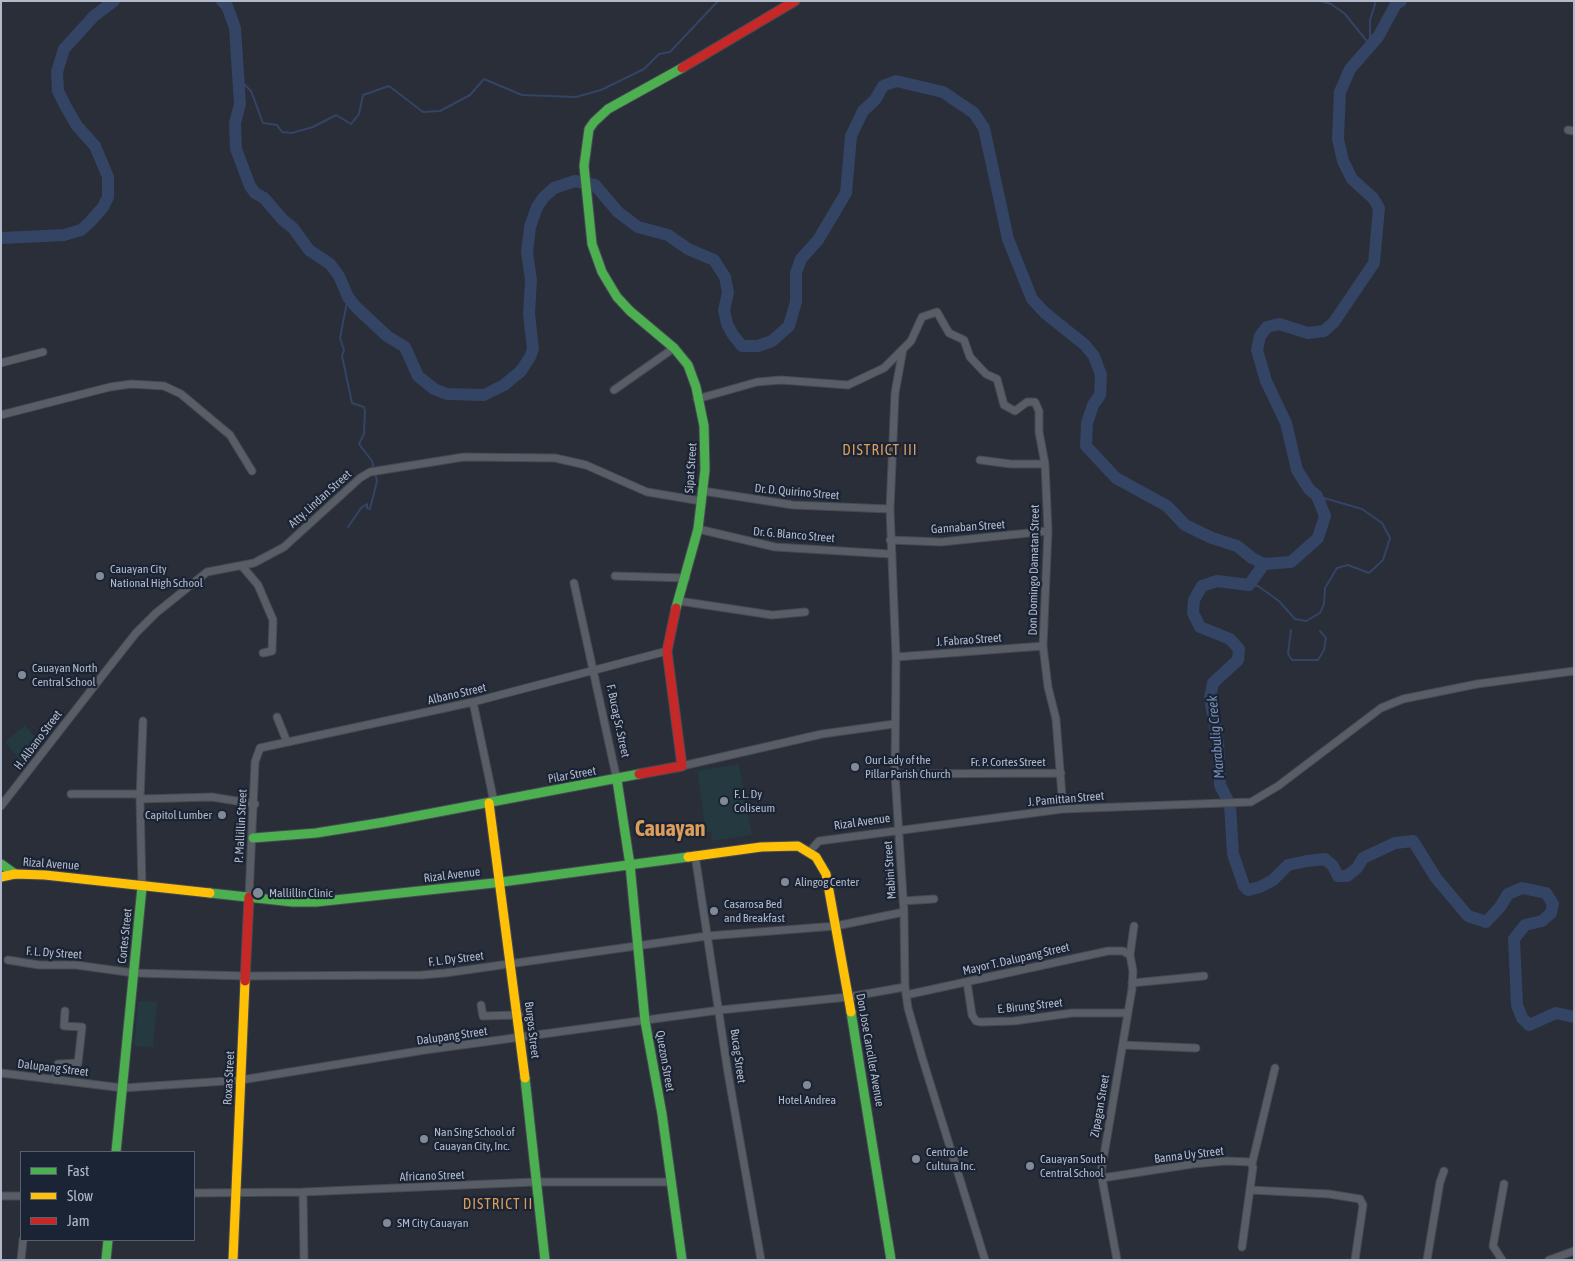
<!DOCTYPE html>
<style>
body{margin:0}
#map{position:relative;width:1575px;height:1261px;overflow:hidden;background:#292e39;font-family:"Asap Condensed",sans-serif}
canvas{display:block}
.frame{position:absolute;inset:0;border:2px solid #b2baca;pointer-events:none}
.legend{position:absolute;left:20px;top:1151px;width:175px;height:90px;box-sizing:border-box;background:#1b2434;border:1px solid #576070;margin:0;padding:6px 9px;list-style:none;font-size:15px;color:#b2baca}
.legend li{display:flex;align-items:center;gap:10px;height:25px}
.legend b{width:25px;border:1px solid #576070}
</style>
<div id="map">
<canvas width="1575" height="1261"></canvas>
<div class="frame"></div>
<ul class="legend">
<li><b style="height:6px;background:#4caf50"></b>Fast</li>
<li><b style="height:6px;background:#ffc107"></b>Slow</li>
<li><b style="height:6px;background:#c62828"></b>Jam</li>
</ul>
</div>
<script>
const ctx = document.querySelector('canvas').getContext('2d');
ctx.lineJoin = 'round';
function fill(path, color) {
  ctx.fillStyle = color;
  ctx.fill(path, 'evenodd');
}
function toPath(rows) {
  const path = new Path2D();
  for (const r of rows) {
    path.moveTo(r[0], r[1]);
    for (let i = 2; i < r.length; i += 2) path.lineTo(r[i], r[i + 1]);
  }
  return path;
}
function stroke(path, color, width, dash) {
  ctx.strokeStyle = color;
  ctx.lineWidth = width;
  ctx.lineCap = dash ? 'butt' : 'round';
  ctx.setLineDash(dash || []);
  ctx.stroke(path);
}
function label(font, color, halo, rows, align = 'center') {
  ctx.font = font + ' "Asap Condensed",sans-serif';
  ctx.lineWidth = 4.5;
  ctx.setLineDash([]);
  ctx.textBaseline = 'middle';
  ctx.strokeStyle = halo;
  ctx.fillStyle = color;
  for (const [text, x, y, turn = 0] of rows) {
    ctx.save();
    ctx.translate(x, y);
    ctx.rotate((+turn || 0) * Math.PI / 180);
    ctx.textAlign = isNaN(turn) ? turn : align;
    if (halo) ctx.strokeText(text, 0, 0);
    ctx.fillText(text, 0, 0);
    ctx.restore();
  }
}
const green = toPath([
 [25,725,43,747,23,764,5,742],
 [739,764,752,835,712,841,711,832,706,832,697,771],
 [138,1001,157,1002,153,1047,134,1046]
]);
const stream = toPath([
 [1321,1,1331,4,1345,14,1370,45],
 [1370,45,1370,20,1376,1],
 [237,77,251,91,263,123,277,125,282,132,292,133,313,127,336,115,351,124,359,114,363,95,389,86,423,112,440,111,470,95,484,79,522,95,576,97,601,90,644,69,659,54,670,52,718,1],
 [348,297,340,338,344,350,342,356,352,403,364,407,365,411,364,434,359,444,372,461,377,481,370,509,367,508,367,504,361,508,348,527],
 [1249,585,1258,586,1279,601,1295,619,1306,621,1320,613,1324,604,1325,588,1337,568,1348,565,1369,573,1383,560,1390,538,1382,523,1362,509,1317,496],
 [1291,630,1288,654,1292,660,1318,660,1324,650,1326,638,1320,631]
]);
const river = toPath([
 [222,1,227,6,235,28,240,104,235,123,236,149,250,186,255,193,264,198,283,220,293,228,309,250,330,264,339,276,348,297,356,307,387,336,405,347,418,376,434,389,447,394,484,395,504,385,521,371,530,357,533,349,529,314,531,280,527,252,530,227,537,207,544,197,554,188,575,181,595,185,618,212,638,227,668,235,688,249,714,260,725,277,728,293,724,310,727,324,733,335,742,346,758,346,772,341,789,326,796,302,796,273,801,259,818,240,846,193,851,136,863,111,875,100,883,86,896,81,943,92,974,113,984,128,1008,239,1032,299,1045,313,1085,345,1094,356,1101,375,1100,395,1093,405,1087,423,1086,446,1116,478,1167,506,1185,525,1212,538,1237,546,1252,558,1264,564,1291,562,1318,538,1325,516,1317,496,1309,489,1297,470,1286,423,1266,381,1257,350,1260,336,1267,327,1279,324,1308,333,1324,331,1334,322,1374,263,1379,208,1373,198,1352,179,1343,161,1338,139,1340,92,1350,69,1378,37,1396,4,1401,1],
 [1,238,64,235,81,230,90,222,103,207,108,197,108,177,95,146,77,126,66,107,58,91,57,72,64,49,94,16,114,1],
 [1264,564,1249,585,1217,581,1202,586,1194,600,1193,613,1200,627,1230,639,1239,649,1238,660,1213,683,1210,698,1218,743,1220,785,1230,805,1233,854,1244,886,1248,890,1260,887,1273,880,1288,865,1307,861,1325,859,1333,866,1338,876,1347,876,1357,868,1363,858,1395,843,1413,841,1436,878,1468,916,1486,922,1500,907,1508,894,1522,888,1546,893,1553,904,1551,913,1542,921,1525,925,1514,939,1517,1005,1522,1018,1529,1025,1556,1013,1574,1017]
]);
const street = toPath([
 [1568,130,1574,131],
 [903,349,895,393,890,509,896,657,895,774,904,912,905,987,908,1008,922,1057,985,1260],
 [1,363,43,352],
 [614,390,674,348],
 [697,399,757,382,781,380,848,385,884,368,911,341,922,317,937,312,949,333,964,340,970,357,986,374,997,379,1004,405,1015,411,1027,402,1035,402,1039,411,1039,432,1045,464,1048,531,1043,646,1048,687,1056,719,1063,809],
 [1,415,110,387,131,384,164,386,181,394,230,435,252,471],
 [980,460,1011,464,1045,464],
 [703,491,793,505,890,509],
 [698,529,775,547,890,554],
 [890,540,941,542,1048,531],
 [242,566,258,585,273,620,272,651,263,653],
 [615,576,686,578],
 [574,583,617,780],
 [679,601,772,615,805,612],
 [896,657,1043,646],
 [473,702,494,802],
 [277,717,287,742],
 [682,766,822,734,894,724],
 [895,774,1061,773],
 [71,794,140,794],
 [140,799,212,797,255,804],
 [1,806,106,671,136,633,156,613,207,572,254,563,284,547,360,478,370,472,464,457,555,458,586,465,647,492,701,501],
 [809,852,819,841,1063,809,1251,802,1278,786,1381,708,1403,699,1477,684,1574,671],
 [695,855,728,1073,761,1260],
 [142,887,140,799,143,721],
 [249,897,255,762,260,748,473,702,667,651],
 [903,901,934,899],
 [8,960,39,965,76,965,134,973,246,976,422,975,445,973,707,936,836,926,904,912],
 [967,982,972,1015,976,1021,980,1022,1014,1021,1072,1013,1128,1013],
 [1132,983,1204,976],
 [906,995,1108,951,1123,951,1130,955],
 [481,1005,483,1016,519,1015],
 [1123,1045,1196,1048],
 [1,1073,123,1088,241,1080,425,1050,720,1010,848,997,905,987],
 [55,1080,58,1064,78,1063,82,1027,64,1026,65,1011],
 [1252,1164,1275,1068],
 [1102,1178,1193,1164,1226,1161,1250,1162,1253,1167,1242,1247],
 [1250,1190,1329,1194,1360,1199,1363,1205,1355,1260],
 [303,1192,304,1260],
 [194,1193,303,1192,535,1182,671,1182],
 [1,1196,21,1196],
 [21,1260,23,1240],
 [1117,1260,1101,1173,1132,989,1133,971,1130,955,1134,926],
 [1427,1260,1440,1182,1444,1171],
 [1502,1260,1493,1246,1504,1184],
 [1549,1260,1574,1251]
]);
const fast = toPath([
 [676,608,698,529,705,470,704,426,696,387,688,365,674,348,630,311,617,297,602,272,592,244,584,166,589,129,594,122,608,109,682,68],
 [617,780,630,865,645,1021,662,1114,682,1260],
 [253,838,316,833,385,822,639,774],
 [1,864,15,874],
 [210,893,293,902,316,902,494,883,688,857],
 [851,1012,891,1260],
 [525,1078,545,1260],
 [116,1152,142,887],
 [106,1260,108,1240]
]);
const slow = toPath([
 [489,803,525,1078],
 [688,857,761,847,798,846,816,857,826,874,851,1012],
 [1,877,15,874,45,875,210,893],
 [233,1260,245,981]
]);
const jam = toPath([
 [682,68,795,1],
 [639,774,682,766,667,651,676,608],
 [245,981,249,897]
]);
const markers = [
 [100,576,5,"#828997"],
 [22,675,5,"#828997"],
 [855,767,5,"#828997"],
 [724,801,5,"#828997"],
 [222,815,5,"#828997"],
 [785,882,5,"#828997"],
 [258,893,6,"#828997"],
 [714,911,5,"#828997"],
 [807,1085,5,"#828997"],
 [424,1139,5,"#828997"],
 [916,1159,5,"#828997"],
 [1030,1166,5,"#828997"],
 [387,1223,5,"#828997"]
];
const streetNames = [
 ["Sipat Street",691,468,-86],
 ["Dr. D. Quirino Street",797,492,5],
 ["Atty. Lindan Street",320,499,-42],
 ["Gannaban Street",968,527,-4],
 ["Dr. G. Blanco Street",794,535,5],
 ["Don Domingo Damatan Street",1034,570,-89],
 ["J. Fabrao Street",969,640,-4],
 ["Albano Street",457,694,-13],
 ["F. Bucag Sr. Street",618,721,78],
 ["H. Albano Street",38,740,-53],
 ["Fr. P. Cortes Street",1008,762],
 ["Pilar Street",572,775,-10],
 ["J. Pamittan Street",1066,799,-5],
 ["Rizal Avenue",862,822,-8],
 ["P. Mallillin Street",241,826,-87],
 ["Rizal Avenue",51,864,4],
 ["Mabini Street",890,870,-94],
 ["Rizal Avenue",452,875,-7],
 ["Cortes Street",125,936,-84],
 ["F. L. Dy Street",54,953,4],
 ["F. L. Dy Street",456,959,-7],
 ["Mayor T. Dalupang Street",1016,959,-13],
 ["E. Birung Street",1030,1006,-6],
 ["Burgos Street",532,1030,83],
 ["Dalupang Street",452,1036,-8],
 ["Don Jose Canciller Avenue",870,1050,80],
 ["Bucag Street",738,1056,82],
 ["Quezon Street",665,1061,80],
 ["Dalupang Street",53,1068,7],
 ["Roxas Street",229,1078,-87],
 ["Zipagan Street",1100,1106,-80],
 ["Banna Uy Street",1189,1155,-7],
 ["Africano Street",432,1176,-2]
];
const poiNames = [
 ["Cauayan City",110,569],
 ["National High School",110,583],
 ["Cauayan North",32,668],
 ["Central School",32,682],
 ["Our Lady of the",865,760],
 ["Pillar Parish Church",865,774],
 ["F. L. Dy",734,794],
 ["Coliseum",734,808],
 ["Capitol Lumber",212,815,"right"],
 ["Alingog Center",795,882],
 ["Mallillin Clinic",269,893],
 ["Casarosa Bed",724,904],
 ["and Breakfast",724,918],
 ["Hotel Andrea",807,1100,"center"],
 ["Nan Sing School of",434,1132],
 ["Cauayan City, Inc.",434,1146],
 ["Centro de",926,1152],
 ["Cultura Inc.",926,1166],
 ["Cauayan South",1040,1159],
 ["Central School",1040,1173],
 ["SM City Cauayan",397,1223]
];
const waterNames = [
 ["Marabulig Creek",1216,737,-95]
];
const quarterNames = [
 ["DISTRICT III",880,450],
 ["DISTRICT II",498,1204]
];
const townNames = [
 ["Cauayan",670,829]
];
fill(green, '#253940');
stroke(stream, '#334464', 2);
stroke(river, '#334464', 12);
stroke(street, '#454952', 9);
stroke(fast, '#454952', 11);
stroke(slow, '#454952', 11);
stroke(jam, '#454952', 11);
stroke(street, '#595d66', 7);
stroke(fast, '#4caf50', 9);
stroke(slow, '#ffc107', 9);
stroke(jam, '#c62828', 9);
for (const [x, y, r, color] of markers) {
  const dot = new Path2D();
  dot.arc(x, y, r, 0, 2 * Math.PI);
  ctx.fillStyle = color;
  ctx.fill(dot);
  stroke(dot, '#1b2434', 2);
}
label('12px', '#b2baca', '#1b2434', streetNames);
label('12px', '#b2baca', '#1b2434', poiNames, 'left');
label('italic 14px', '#788db4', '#1b2434', waterNames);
ctx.letterSpacing = '1px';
label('15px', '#dd9d5a', '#1b2434', quarterNames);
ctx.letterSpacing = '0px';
label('bold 22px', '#dd9d5a', '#1b2434', townNames);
</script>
